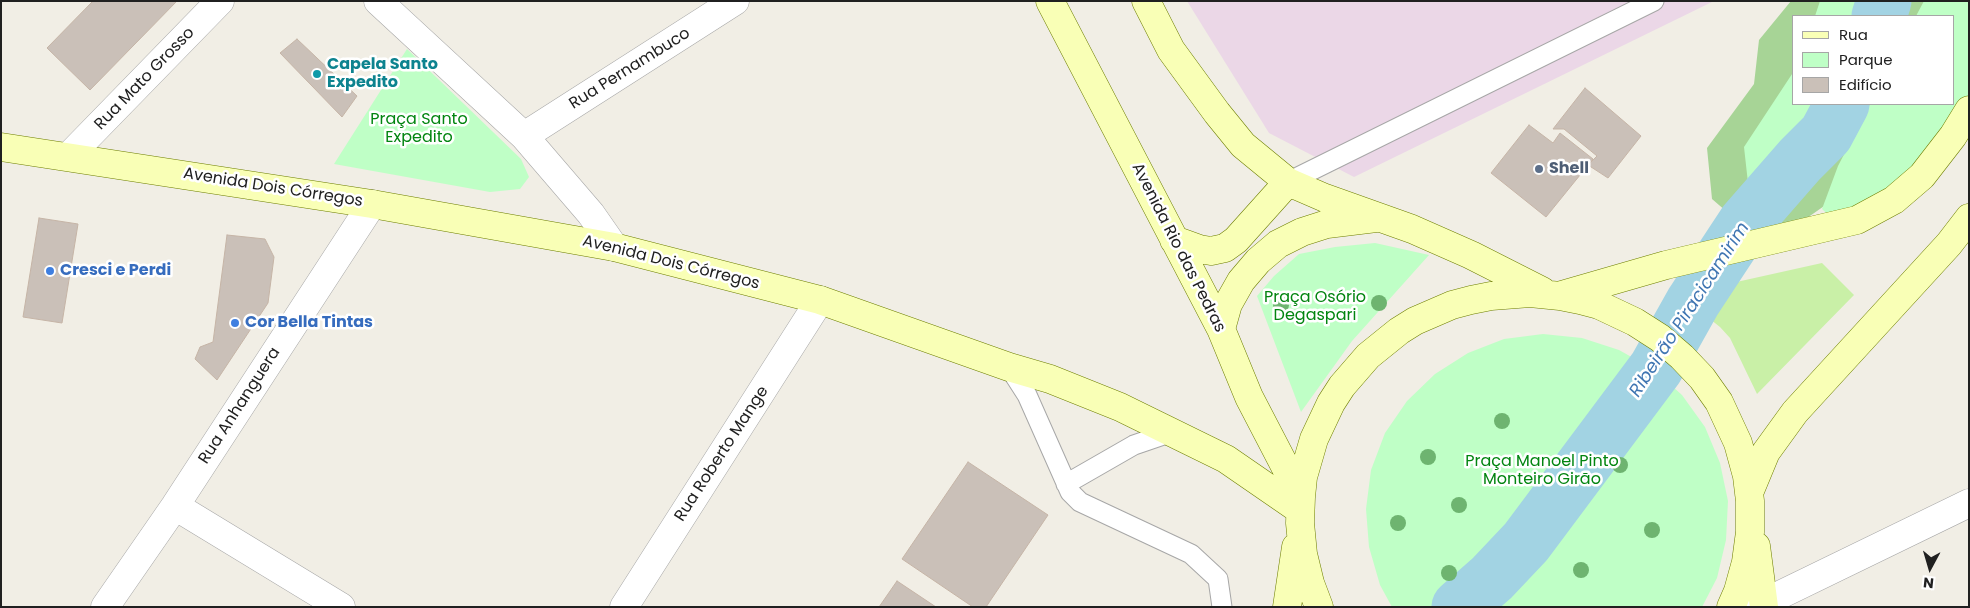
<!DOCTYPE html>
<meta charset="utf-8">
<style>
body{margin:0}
#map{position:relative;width:1970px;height:608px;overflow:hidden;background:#f1eee5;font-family:Poppins,sans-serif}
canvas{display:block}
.frame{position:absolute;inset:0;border:2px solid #202020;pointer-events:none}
.legend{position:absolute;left:1792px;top:15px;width:162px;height:90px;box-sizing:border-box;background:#fff;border:1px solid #a6a6a6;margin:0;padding:6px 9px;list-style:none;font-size:15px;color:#202020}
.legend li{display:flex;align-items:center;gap:10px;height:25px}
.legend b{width:25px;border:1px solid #a6a6a6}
.north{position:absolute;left:1905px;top:543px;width:50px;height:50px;-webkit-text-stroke:4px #fff;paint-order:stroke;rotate:186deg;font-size:14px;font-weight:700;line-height:20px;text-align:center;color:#202020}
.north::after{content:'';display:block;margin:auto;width:18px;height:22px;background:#202020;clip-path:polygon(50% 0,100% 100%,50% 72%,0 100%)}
</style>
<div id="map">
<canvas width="1970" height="608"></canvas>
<div class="frame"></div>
<ul class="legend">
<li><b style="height:6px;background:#f9ffb6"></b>Rua</li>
<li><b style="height:14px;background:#bfffc6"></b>Parque</li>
<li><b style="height:14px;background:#cac0b8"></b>Edifício</li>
</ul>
<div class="north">N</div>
</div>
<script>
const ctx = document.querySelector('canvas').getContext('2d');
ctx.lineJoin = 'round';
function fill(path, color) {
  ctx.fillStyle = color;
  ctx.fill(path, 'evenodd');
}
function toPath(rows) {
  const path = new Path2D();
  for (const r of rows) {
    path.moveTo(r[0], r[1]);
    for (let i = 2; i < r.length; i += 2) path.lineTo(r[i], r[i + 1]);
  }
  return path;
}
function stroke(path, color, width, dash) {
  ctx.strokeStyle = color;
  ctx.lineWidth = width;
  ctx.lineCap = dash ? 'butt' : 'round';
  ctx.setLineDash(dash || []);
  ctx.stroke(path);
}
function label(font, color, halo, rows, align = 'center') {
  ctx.font = font + ' Poppins,sans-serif';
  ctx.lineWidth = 5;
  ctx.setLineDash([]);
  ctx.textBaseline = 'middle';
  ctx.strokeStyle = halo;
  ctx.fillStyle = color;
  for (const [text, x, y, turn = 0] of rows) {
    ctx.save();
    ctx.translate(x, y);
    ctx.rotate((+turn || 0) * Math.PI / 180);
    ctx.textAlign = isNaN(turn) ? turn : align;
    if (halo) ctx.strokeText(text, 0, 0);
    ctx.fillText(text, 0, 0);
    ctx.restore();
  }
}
const industrial = toPath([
 [1187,1,1714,1,1354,177,1269,133]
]);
const grass = toPath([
 [1822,263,1854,295,1757,394,1730,338,1720,327,1701,312,1723,285]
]);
const forest = toPath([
 [1791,1,1969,1,1954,16,1794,16,1794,104,1929,104,1857,183,1797,225,1748,230,1712,199,1707,148,1754,84,1759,40]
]);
const park = toPath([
 [1820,1,1863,1,1858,16,1815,16],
 [1924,1,1969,1,1969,100,1904,192,1835,221,1822,209,1838,166,1870,104,1954,104,1954,16,1916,16],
 [407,49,521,159,529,177,520,189,490,192,334,164],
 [1794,71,1794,104,1828,104,1811,134,1787,157,1767,185,1748,183,1744,147],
 [1375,243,1429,255,1352,341,1301,412,1257,296,1274,276,1299,254,1335,247],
 [1543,334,1582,338,1619,350,1653,369,1682,395,1705,427,1720,463,1728,501,1726,540,1717,578,1702,607,1392,607,1380,585,1369,547,1366,509,1371,470,1385,433,1407,401,1435,374,1468,353,1504,339]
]);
const river = toPath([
 [1879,16,1884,1],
 [1459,607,1492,578,1526,542,1656,368,1693,302,1745,223,1800,160,1826,134,1842,104]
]);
const building = toPath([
 [93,1,177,1,90,90,47,48,93,1],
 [297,39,357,96,342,117,280,53,297,39],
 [1585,88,1641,136,1608,178,1588,165,1597,156,1564,129,1553,129,1585,88],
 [1529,125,1553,143,1560,133,1593,159,1546,217,1491,173,1529,125],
 [39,218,78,224,62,323,23,317,39,218],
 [227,235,265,239,274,257,268,303,217,380,195,359,200,347,213,342,227,235],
 [968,462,1048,515,986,607,973,607,902,559,968,462],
 [897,581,936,607,879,607,897,581]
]);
const service = toPath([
 [1288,182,1654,1],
 [1009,367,1027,395,1070,492,1080,502,1191,554,1218,579,1222,607],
 [1066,484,1134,445,1172,432]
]);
const minor = toPath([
 [378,1,524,136,591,214,614,247],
 [524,136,735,1],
 [69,156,220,1],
 [175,506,341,607],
 [105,607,175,506,372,204],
 [624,607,820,300],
 [1755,607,1969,503]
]);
const secondary = toPath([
 [1050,1,1221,329,1249,397,1301,497],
 [1146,1,1171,50,1217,113,1243,145,1288,182,1325,198,1412,229,1471,255,1542,291],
 [1,147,372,204,614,247,820,300,1009,367,1050,379,1120,407,1226,459,1300,510],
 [1174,240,1199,249,1211,251,1225,248,1236,240,1288,182],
 [1562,295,1666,265,1857,220,1894,200,1922,176,1953,136,1969,110],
 [1221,329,1228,304,1241,281,1258,261,1278,244,1302,232,1327,224,1376,218],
 [1749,493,1766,452,1795,412,1949,244,1969,218],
 [1756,546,1764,607],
 [1287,607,1296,547],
 [1319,607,1310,583,1303,554,1300,523,1301,497,1303,477,1314,439,1331,403,1342,386,1368,356,1399,331,1415,321,1452,305,1471,300,1491,296,1530,293,1560,296,1580,300,1599,305,1635,322,1660,338,1682,357,1702,378,1719,402,1738,443,1747,476,1750,501,1750,532,1746,562,1738,591,1731,607]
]);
const trees = [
 [1379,303],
 [1281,305],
 [1502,421],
 [1428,457],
 [1620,465],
 [1459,505],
 [1398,523],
 [1652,530],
 [1581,570],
 [1449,573]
];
const markers = [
 [317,74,5,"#0f9aa8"],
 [1539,169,5,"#5c6f8a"],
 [50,271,5,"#3f7fe0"],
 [235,323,5,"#3f7fe0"]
];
const cultureNames = [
 ["Capela Santo",327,65],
 ["Expedito",327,83]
];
const streetNames = [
 ["Rua Pernambuco",630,69,-32],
 ["Rua Mato Grosso",145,79,-46],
 ["Avenida Dois Córregos",273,188,9],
 ["Avenida Rio das Pedras",1178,248,63],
 ["Avenida Dois Córregos",671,263,14],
 ["Rua Anhanguera",240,406,-57],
 ["Rua Roberto Mange",722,454,-57]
];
const parkNames = [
 ["Praça Santo",419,120],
 ["Expedito",419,138],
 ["Praça Osório",1315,298],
 ["Degaspari",1315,316],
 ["Praça Manoel Pinto",1542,462],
 ["Monteiro Girão",1542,480]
];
const serviceNames = [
 ["Shell",1549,169]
];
const shopNames = [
 ["Cresci e Perdi",60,271],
 ["Cor Bella Tintas",245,323]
];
const waterNames = [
 ["Ribeirão Piracicamirim",1690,310,-57]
];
fill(industrial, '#ebd7e7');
fill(grass, '#c9f0a7');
fill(forest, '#a7d496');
fill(park, '#bfffc6');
stroke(river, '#a2d3e3', 55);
fill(building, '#cac0b8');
stroke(building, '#c5b4a6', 1);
stroke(service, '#a7a7a7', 21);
stroke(minor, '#a7a7a7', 29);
stroke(secondary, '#6d7e00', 29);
stroke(service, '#fff', 19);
stroke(minor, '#fff', 28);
stroke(secondary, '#f9ffb6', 28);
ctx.fillStyle = '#6eb470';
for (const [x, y] of trees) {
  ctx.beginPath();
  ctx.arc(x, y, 8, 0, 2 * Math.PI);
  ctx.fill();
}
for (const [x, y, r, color] of markers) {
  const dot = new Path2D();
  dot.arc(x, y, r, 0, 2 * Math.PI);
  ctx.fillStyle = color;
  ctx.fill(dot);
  stroke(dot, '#fff', 2);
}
label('bold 16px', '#0d838f', '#fff', cultureNames, 'left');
label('16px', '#202020', '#fff', streetNames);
label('16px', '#028510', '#fff', parkNames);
label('bold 16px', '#4e5e75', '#fff', serviceNames, 'left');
label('bold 16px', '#366cbe', '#fff', shopNames, 'left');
label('italic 18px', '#4076b2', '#fff', waterNames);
</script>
